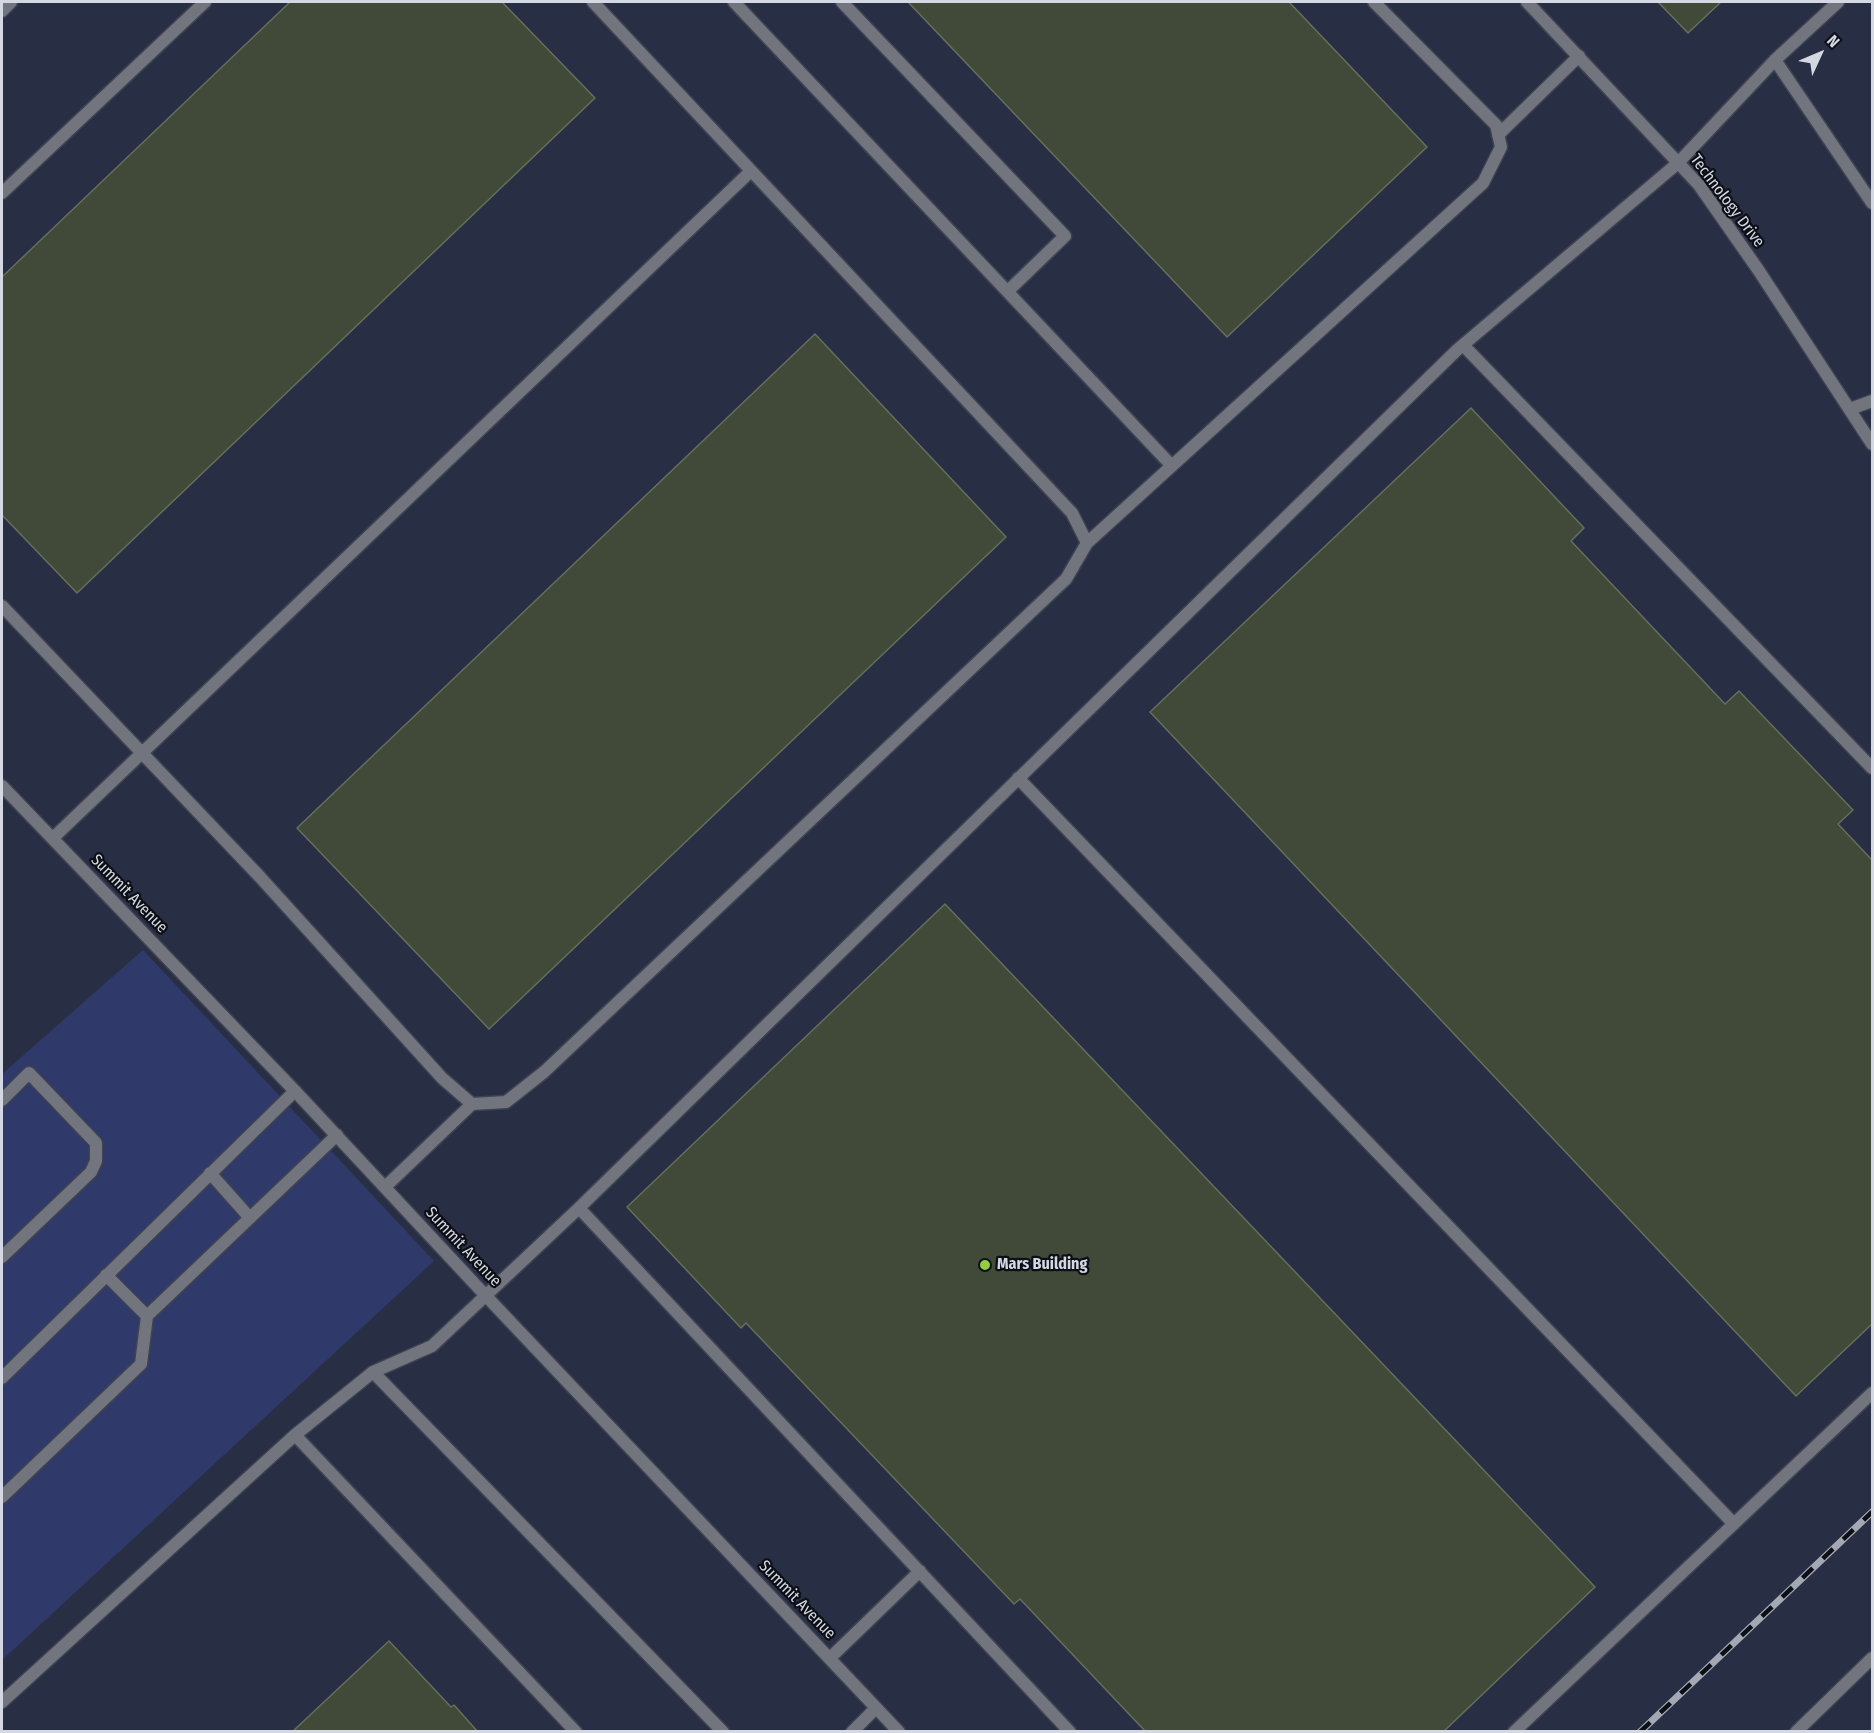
<!DOCTYPE html>
<style>
body{margin:0}
#map{position:relative;width:1874px;height:1733px;overflow:hidden;background:#212636;font-family:"Fira Sans Condensed",sans-serif}
canvas{display:block}
.frame{position:absolute;inset:0;border:3px solid #d4d8e2;pointer-events:none}
.north{position:absolute;left:1790px;top:24px;width:60px;height:60px;-webkit-text-stroke:4px #0d0f16;paint-order:stroke;rotate:46deg;font-size:16px;font-weight:700;line-height:24px;text-align:center;color:#d4d8e2}
.north::after{content:'';display:block;margin:auto;width:21px;height:27px;background:#d4d8e2;clip-path:polygon(50% 0,100% 100%,50% 72%,0 100%)}
</style>
<div id="map">
<canvas width="1874" height="1733"></canvas>
<div class="frame"></div>
<div class="north">N</div>
</div>
<script>
const ctx = document.querySelector('canvas').getContext('2d');
ctx.lineJoin = 'round';
function fill(path, color) {
  ctx.fillStyle = color;
  ctx.fill(path, 'evenodd');
}
function toPath(rows) {
  const path = new Path2D();
  for (const r of rows) {
    path.moveTo(r[0], r[1]);
    for (let i = 2; i < r.length; i += 2) path.lineTo(r[i], r[i + 1]);
  }
  return path;
}
function stroke(path, color, width, dash) {
  ctx.strokeStyle = color;
  ctx.lineWidth = width;
  ctx.lineCap = dash ? 'butt' : 'round';
  ctx.setLineDash(dash || []);
  ctx.stroke(path);
}
function label(font, color, halo, rows, align = 'center') {
  ctx.font = font + ' "Fira Sans Condensed",sans-serif';
  ctx.lineWidth = 4.5;
  ctx.setLineDash([]);
  ctx.textBaseline = 'middle';
  ctx.strokeStyle = halo;
  ctx.fillStyle = color;
  for (const [text, x, y, turn = 0] of rows) {
    ctx.save();
    ctx.translate(x, y);
    ctx.rotate((+turn || 0) * Math.PI / 180);
    ctx.textAlign = isNaN(turn) ? turn : align;
    if (halo) ctx.strokeText(text, 0, 0);
    ctx.fillText(text, 0, 0);
    ctx.restore();
  }
}
const built = toPath([
 [2,2,1872,2,1872,1731,2,1732]
]);
const green = toPath([
 [143,950,434,1261,2,1660,2,1074]
]);
const building = toPath([
 [290,2,502,2,595,98,77,593,2,515,2,277,290,2],
 [908,2,1289,2,1427,147,1227,337,908,2],
 [1658,2,1721,2,1688,33,1658,2],
 [815,334,1006,537,489,1029,297,828,815,334],
 [1471,408,1584,528,1571,541,1725,704,1739,691,1853,810,1838,824,1872,860,1872,1324,1796,1396,1150,712,1471,408],
 [945,904,1595,1587,1443,1732,1146,1732,1020,1599,1014,1604,746,1323,741,1328,627,1207,945,904],
 [389,1641,451,1707,454,1705,478,1732,292,1732,389,1641]
]);
const lane = toPath([
 [734,2,1172,466],
 [842,2,1065,236,1008,291],
 [1775,60,1872,203],
 [1498,135,1579,56],
 [2,193,205,2],
 [1463,345,1872,768],
 [1850,409,1872,401],
 [1087,543,1483,183,1501,147,1496,125,1374,2],
 [2,606,260,877,442,1078,472,1104,506,1102,544,1072,1066,579,1087,543,1072,513,593,2],
 [1018,778,1734,1524],
 [53,838,751,171],
 [2,1100,29,1073,96,1143,96,1161,91,1172,2,1257],
 [210,1173,250,1218],
 [385,1187,472,1104],
 [579,1208,1070,1732],
 [106,1275,147,1316],
 [373,1372,723,1732],
 [2,1378,295,1091],
 [295,1435,576,1732],
 [2,1497,141,1364,147,1316,337,1135],
 [830,1658,920,1571],
 [2,1702,295,1435,373,1372,432,1346,579,1208,1457,350,1678,163,1775,60,1838,2],
 [852,1732,876,1708],
 [1514,1732,1872,1393],
 [1796,1732,1872,1658]
]);
const street = toPath([
 [1527,2,1699,185,1759,271,1872,444],
 [2,11,11,2],
 [2,786,295,1091,486,1296,899,1732]
]);
const rail = toPath([
 [1640,1732,1872,1512]
]);
const markers = [
 [985,1265,6,"#92cd3e"]
];
const streetNames = [
 ["Technology Drive",1727,201,53],
 ["Summit Avenue",129,894,46],
 ["Summit Avenue",463,1247,47],
 ["Summit Avenue",797,1600,46]
];
const poiNames = [
 ["Mars Building",997,1265]
];
fill(built, '#282e44');
fill(green, '#2f3a6b');
fill(building, '#414938');
stroke(building, '#666f5d', 1.5);
stroke(lane, '#3e4252', 15);
stroke(street, '#3e4252', 15);
stroke(lane, '#72757d', 12);
stroke(street, '#72757d', 12);
stroke(rail, '#a4a8b3', 7);
stroke(rail, '#0d0f16', 4.5, [14]);
for (const [x, y, r, color] of markers) {
  const dot = new Path2D();
  dot.arc(x, y, r, 0, 2 * Math.PI);
  ctx.fillStyle = color;
  ctx.fill(dot);
  stroke(dot, '#0d0f16', 2);
}
label('16px', '#d4d8e2', '#0d0f16', streetNames);
label('bold 16px', '#d4d8e2', '#0d0f16', poiNames, 'left');
</script>
